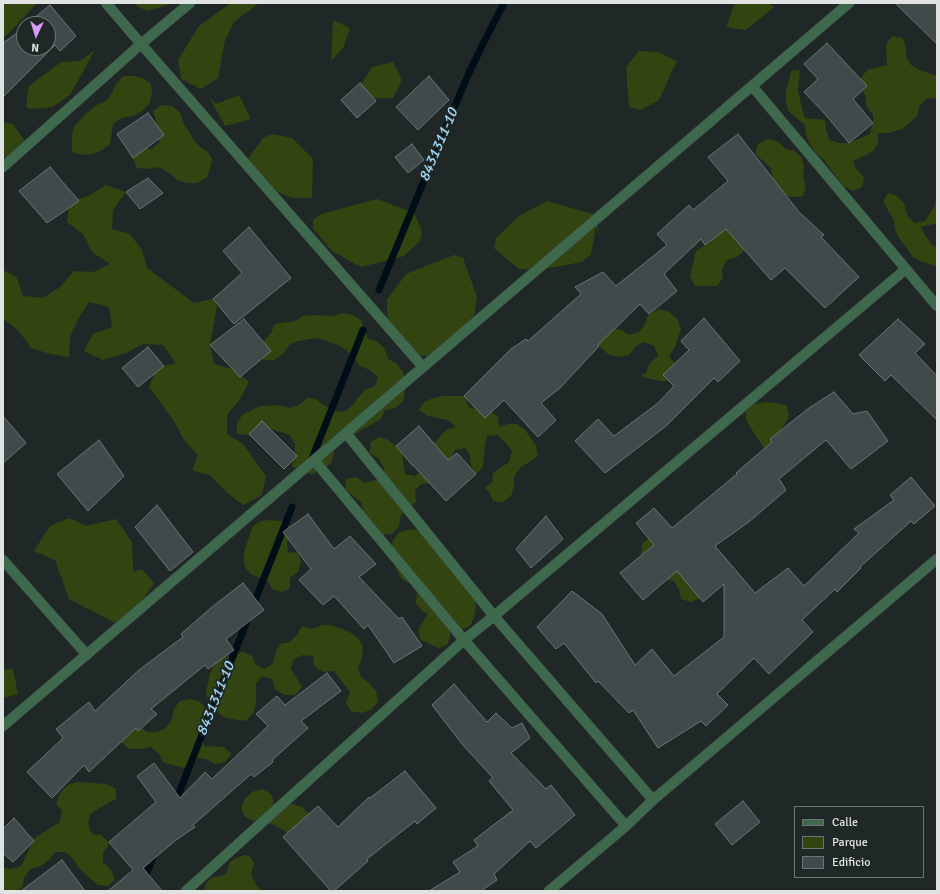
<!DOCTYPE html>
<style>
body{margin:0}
#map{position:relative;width:940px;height:894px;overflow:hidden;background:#1f2826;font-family:Signika,sans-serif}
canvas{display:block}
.frame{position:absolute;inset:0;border:4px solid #dfe4e3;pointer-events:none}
.legend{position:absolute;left:794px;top:806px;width:130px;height:72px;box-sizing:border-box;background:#1f2826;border:1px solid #6c7372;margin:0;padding:5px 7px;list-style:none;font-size:12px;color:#dfe4e3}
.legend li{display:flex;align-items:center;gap:8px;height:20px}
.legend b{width:20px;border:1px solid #6c7372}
.north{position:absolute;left:16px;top:16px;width:40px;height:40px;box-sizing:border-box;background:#1f2826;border:1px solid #6c7372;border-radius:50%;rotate:184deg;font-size:11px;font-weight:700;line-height:16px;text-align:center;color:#dfe4e3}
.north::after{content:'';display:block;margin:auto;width:14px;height:18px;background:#d89af8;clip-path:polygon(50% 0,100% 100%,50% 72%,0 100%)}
</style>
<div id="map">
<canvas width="940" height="894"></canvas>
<div class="frame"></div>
<ul class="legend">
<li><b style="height:5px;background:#3f694d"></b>Calle</li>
<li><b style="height:11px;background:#324511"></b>Parque</li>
<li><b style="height:11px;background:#414a4b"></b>Edificio</li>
</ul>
<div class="north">N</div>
</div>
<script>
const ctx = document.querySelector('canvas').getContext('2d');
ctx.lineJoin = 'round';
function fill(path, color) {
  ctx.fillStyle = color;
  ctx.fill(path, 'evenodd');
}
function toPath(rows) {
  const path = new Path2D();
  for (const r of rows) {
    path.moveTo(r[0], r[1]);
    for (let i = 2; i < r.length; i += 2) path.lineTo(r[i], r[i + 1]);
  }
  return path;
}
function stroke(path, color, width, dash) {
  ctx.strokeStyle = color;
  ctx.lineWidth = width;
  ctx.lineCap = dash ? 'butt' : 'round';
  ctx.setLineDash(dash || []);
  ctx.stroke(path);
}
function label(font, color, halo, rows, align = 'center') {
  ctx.font = font + ' Signika,sans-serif';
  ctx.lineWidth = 3.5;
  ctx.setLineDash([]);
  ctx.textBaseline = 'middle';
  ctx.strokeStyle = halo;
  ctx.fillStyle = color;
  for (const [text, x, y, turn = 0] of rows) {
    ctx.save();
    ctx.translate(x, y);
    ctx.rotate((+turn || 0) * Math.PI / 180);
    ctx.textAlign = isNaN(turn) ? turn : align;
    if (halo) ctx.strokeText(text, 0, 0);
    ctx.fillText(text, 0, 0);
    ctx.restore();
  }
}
const green = toPath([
 [3,3,37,3,11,31,3,38],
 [135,3,174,3,147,11,137,6],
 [231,3,259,3,234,22,225,40,218,78,201,89,181,79,178,60,199,26],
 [735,3,769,3,774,7,746,30,726,27],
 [333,20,350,28,343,48,331,61],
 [892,36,902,38,906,47,906,56,911,65,920,70,937,76,937,99,928,98,920,105,917,116,902,129,889,133,878,133,878,144,872,152,853,161,857,170,864,177,862,187,853,191,843,186,824,160,816,153,810,144,806,135,805,125,789,112,786,103,786,92,791,71,800,70,798,90,802,109,805,118,825,120,826,129,829,139,838,143,849,143,870,134,873,123,873,115,867,107,866,97,861,88,861,78,867,70,887,65,886,45],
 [95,50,70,95,52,107,31,109,26,107,29,86,61,62,80,61],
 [639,51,658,52,677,61,659,100,641,110,629,107,626,67],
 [393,62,402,80,393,98,352,99,372,67],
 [123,76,134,76,143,78,151,84,152,94,149,104,142,111,133,116,121,118,113,124,110,144,102,150,93,154,82,155,72,152,72,134,75,125,89,111,97,105,106,101,112,93,116,84],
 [239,95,251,119,225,126,209,97,216,104],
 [162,105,172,106,180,112,183,122,194,140,200,147,208,152,212,160,210,169,206,178,197,183,187,183,177,180,170,173,158,167,147,169,137,168,133,158,133,154,142,148,152,149,159,142,159,131,153,111],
 [3,122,13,124,24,140,25,150,3,158],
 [272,134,292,138,313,159,312,198,292,198,253,181,247,160,263,138],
 [768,139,778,142,786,149,795,151,802,158,804,167,803,177,806,187,803,196,793,197,782,194,775,187,772,176,771,168,755,154,758,144],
 [106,185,126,192,113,210,112,229,130,234,142,250,147,268,194,303,213,299,217,306,210,345,214,364,232,369,249,382,240,399,227,415,227,434,243,444,266,476,262,495,243,505,226,492,211,476,192,470,198,455,184,440,174,421,149,387,157,368,176,363,163,345,143,344,124,354,103,360,84,351,93,334,112,327,109,307,89,302,78,319,70,337,69,357,50,354,31,348,18,330,3,319,3,270,17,277,23,296,43,298,60,287,74,271,93,272,110,264,92,252,83,234,67,222,69,202,88,196],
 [888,193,897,196,904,203,908,217,915,223,925,221,935,205,936,195,937,194,937,223,921,227,925,235,931,244,937,248,937,267,923,262,913,257,900,239,895,230,894,220,883,202],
 [377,199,414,213,422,231,420,241,404,256,361,267,332,251,318,234,313,229,313,220,321,214],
 [547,201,596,215,599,235,596,227,591,254,582,262,539,270,519,269,494,248,496,238,519,216],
 [729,226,745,250,737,257,727,260,722,269,723,278,717,286,695,286,690,276,696,251,705,245,710,243,713,233],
 [454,255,463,258,477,297,474,315,468,323,429,356,408,354,388,331,387,300,406,274],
 [660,309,669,312,677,319,681,329,675,347,669,356,675,363,676,372,672,381,661,381,651,379,641,376,646,373,650,363,658,356,654,346,644,342,635,347,629,355,618,357,608,354,599,346,599,342,611,327,621,330,629,335,639,332,645,324,649,314],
 [343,313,353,315,361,320,368,339,378,342,385,349,388,359,396,363,403,372,405,382,405,392,403,401,395,408,385,410,381,419,353,435,334,443,334,453,331,463,322,470,313,474,302,472,292,466,292,464,295,454,295,444,290,435,270,429,247,435,237,434,237,424,242,415,260,406,270,406,279,405,289,408,299,405,307,398,316,399,325,406,334,411,343,412,351,407,358,398,365,390,375,386,378,377,370,370,360,366,353,357,346,350,338,345,318,338,298,341,289,345,283,354,274,360,263,360,261,350,264,341,271,333,275,324,295,321,303,316,313,315,333,316],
 [443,396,464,396,470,408,489,411,498,416,499,427,508,424,517,424,525,430,531,438,536,446,538,456,520,468,514,477,514,486,511,496,503,502,493,501,489,491,484,488,492,483,493,473,509,462,512,451,505,442,498,435,487,436,485,445,483,467,476,474,471,466,470,456,465,448,455,450,450,459,432,483,421,484,415,491,416,502,401,515,399,526,392,534,381,535,367,522,361,502,353,496,345,489,346,479,356,477,365,483,383,478,384,468,379,459,370,453,371,442,379,437,388,440,396,446,402,454,405,474,415,476,423,470,433,444,440,437,446,430,456,427,448,420,428,416,419,410,424,402,433,398],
 [766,402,777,403,787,406,789,416,784,425,778,433,770,439,771,447,765,456,763,446,757,438,746,420,746,409,755,404],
 [69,518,86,526,116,519,132,542,133,572,142,569,154,583,132,617,114,622,69,599,55,560,34,551,50,526],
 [271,520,280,521,289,524,292,533,287,542,288,552,298,553,301,562,298,572,290,578,290,588,282,592,272,589,267,580,250,574,244,565,244,555,246,545,253,526,261,521],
 [411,529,420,531,470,578,475,587,474,597,476,606,474,617,470,626,461,630,452,625,448,644,439,648,421,640,418,630,428,613,423,612,416,603,417,593,412,585,402,579,397,571,393,561,391,551,393,540,400,532],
 [650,537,669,559,700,598,691,602,681,599,679,589,674,581,664,579,641,556,642,544],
 [322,625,331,625,342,629,351,633,359,639,363,647,362,658,358,667,361,677,369,683,376,691,378,702,371,710,361,713,351,711,346,703,350,692,334,671,323,672,314,666,313,656,303,655,293,660,291,669,302,687,295,695,284,695,275,689,272,679,262,676,256,684,256,704,253,713,246,721,225,718,217,711,210,703,206,693,210,673,215,664,224,658,233,654,243,652,252,656,256,665,265,669,273,663,276,652,280,644,290,642,297,635,302,626,312,629],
 [13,669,18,694,3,698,3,670],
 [190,699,200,702,206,709,208,719,201,738,205,746,224,747,231,754,225,762,215,764,206,759,196,758,194,764,185,768,164,763,159,754,151,747,141,749,130,749,121,742,123,734,139,726,147,732,157,732,166,728,172,719,174,709,180,701],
 [77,782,107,784,116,789,116,799,98,809,90,814,88,824,92,834,101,835,109,842,109,844,103,853,103,862,111,870,115,879,108,886,98,885,86,875,79,868,73,859,65,852,55,852,49,860,41,866,30,869,24,878,22,888,14,891,3,889,3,868,11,869,21,866,34,839,42,833,60,822,62,811,56,803,60,793,68,785],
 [262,789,271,794,274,804,283,805,293,804,302,807,309,813,308,823,289,834,280,828,265,821,255,821,245,817,241,808,245,799,252,792],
 [244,855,249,856,252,859,254,864,251,874,255,883,261,891,204,891,206,884,209,880,214,877,223,876,227,872,230,862,234,859]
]);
const stream = toPath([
 [379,290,441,139,468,75,483,44,504,3],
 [311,461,363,330],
 [175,803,292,507],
 [139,891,155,853]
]);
const building = toPath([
 [895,3,937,3,937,44,895,3],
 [50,5,76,36,60,51,55,45,3,97,3,43,24,28,24,48,48,48,48,24,31,24,34,22,32,20,50,5],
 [827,43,867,86,853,99,873,123,849,143,825,114,804,92,818,79,804,64,827,43],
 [429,76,449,100,418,130,396,107,429,76],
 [360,83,376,101,357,118,341,100,360,83],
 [148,113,164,135,133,158,117,134,148,113],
 [738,134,799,212,824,235,821,237,859,277,825,308,785,268,771,280,726,229,705,245,701,239,664,274,677,291,649,314,640,304,598,345,599,346,560,388,541,403,556,420,538,437,504,400,485,418,464,396,511,349,526,339,528,341,581,294,575,287,603,272,616,286,667,245,657,234,689,205,693,210,728,181,708,157,738,134],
 [412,144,424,160,408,173,395,157,412,144],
 [50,167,79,201,47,223,19,191,50,167],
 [148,178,163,193,140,209,126,192,148,178],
 [249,227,291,278,234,324,213,299,242,273,223,251,249,227],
 [704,318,740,361,718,382,714,378,666,426,605,473,575,441,598,419,614,436,658,403,674,386,663,375,689,350,681,341,704,318],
 [244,319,271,351,240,377,210,345,244,319],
 [898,319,925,344,915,353,937,376,937,420,891,375,885,381,859,355,898,319],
 [148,347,164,366,138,387,122,368,148,347],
 [834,392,853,414,867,411,888,441,851,469,826,440,779,479,786,490,750,521,715,546,755,593,788,568,804,586,859,533,854,529,894,500,890,495,911,477,935,506,914,524,911,521,860,567,861,568,837,592,835,589,802,620,813,632,769,674,754,658,717,694,728,705,706,726,701,721,658,748,633,710,629,713,598,681,596,683,564,643,556,649,537,627,572,591,602,614,635,665,652,649,674,676,724,637,724,584,703,602,677,571,643,600,620,573,654,545,636,523,654,508,672,528,737,474,736,473,772,442,770,439,809,408,834,392],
 [3,416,26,443,3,463,3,416],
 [262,421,297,456,284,469,249,434,262,421],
 [419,426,448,460,457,453,476,474,446,501,413,465,413,466,396,446,419,426],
 [99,440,124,476,88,511,57,474,99,440],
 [157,505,193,552,170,571,135,527,157,505],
 [308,514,334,549,350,536,376,564,359,577,399,619,402,617,422,646,394,663,368,625,364,629,334,596,323,605,299,580,311,569,283,532,308,514],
 [546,516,563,539,531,568,516,549,546,516],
 [243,583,264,610,226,639,234,650,208,669,205,665,151,709,157,714,138,731,136,728,89,772,84,765,52,798,27,772,63,738,56,729,89,702,95,711,139,670,183,637,181,634,212,607,243,583],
 [327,673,341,691,301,721,308,728,272,760,273,762,254,777,251,774,193,825,195,827,176,840,143,868,162,891,108,891,133,870,109,842,156,802,137,776,154,763,180,798,205,772,212,779,268,726,256,714,277,696,285,705,327,673],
 [454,684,487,722,496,713,512,728,522,723,530,738,511,753,546,789,551,785,575,815,536,848,530,841,494,874,497,880,481,891,429,891,460,872,453,862,478,846,474,840,513,810,489,781,493,778,462,744,432,705,454,684],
 [405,771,436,808,417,824,415,821,367,859,368,861,334,891,331,891,283,837,318,806,338,827,369,797,370,798,405,771],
 [743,801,760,822,732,845,715,824,743,801],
 [14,818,34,841,13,862,3,853,3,829,14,818],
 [62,860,85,891,21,891,62,860]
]);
const minor = toPath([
 [106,3,141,44,423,367],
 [752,86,937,306],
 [3,167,141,44,190,3],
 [346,433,494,616,653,800],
 [314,460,464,640,626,826],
 [3,560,87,655],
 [3,726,849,3],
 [186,891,464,640,494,616,906,269],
 [549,891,626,826,653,800,937,559]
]);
const waterNames = [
 ["8431311-10",439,145,-67],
 ["8431311-10",216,699,-68]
];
fill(green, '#324511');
stroke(stream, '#000e18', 7);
fill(building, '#414a4b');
stroke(building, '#6b7576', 1);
stroke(minor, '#3a4240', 11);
stroke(minor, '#3f694d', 10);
label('italic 15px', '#a5dbfa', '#1f2826', waterNames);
</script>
